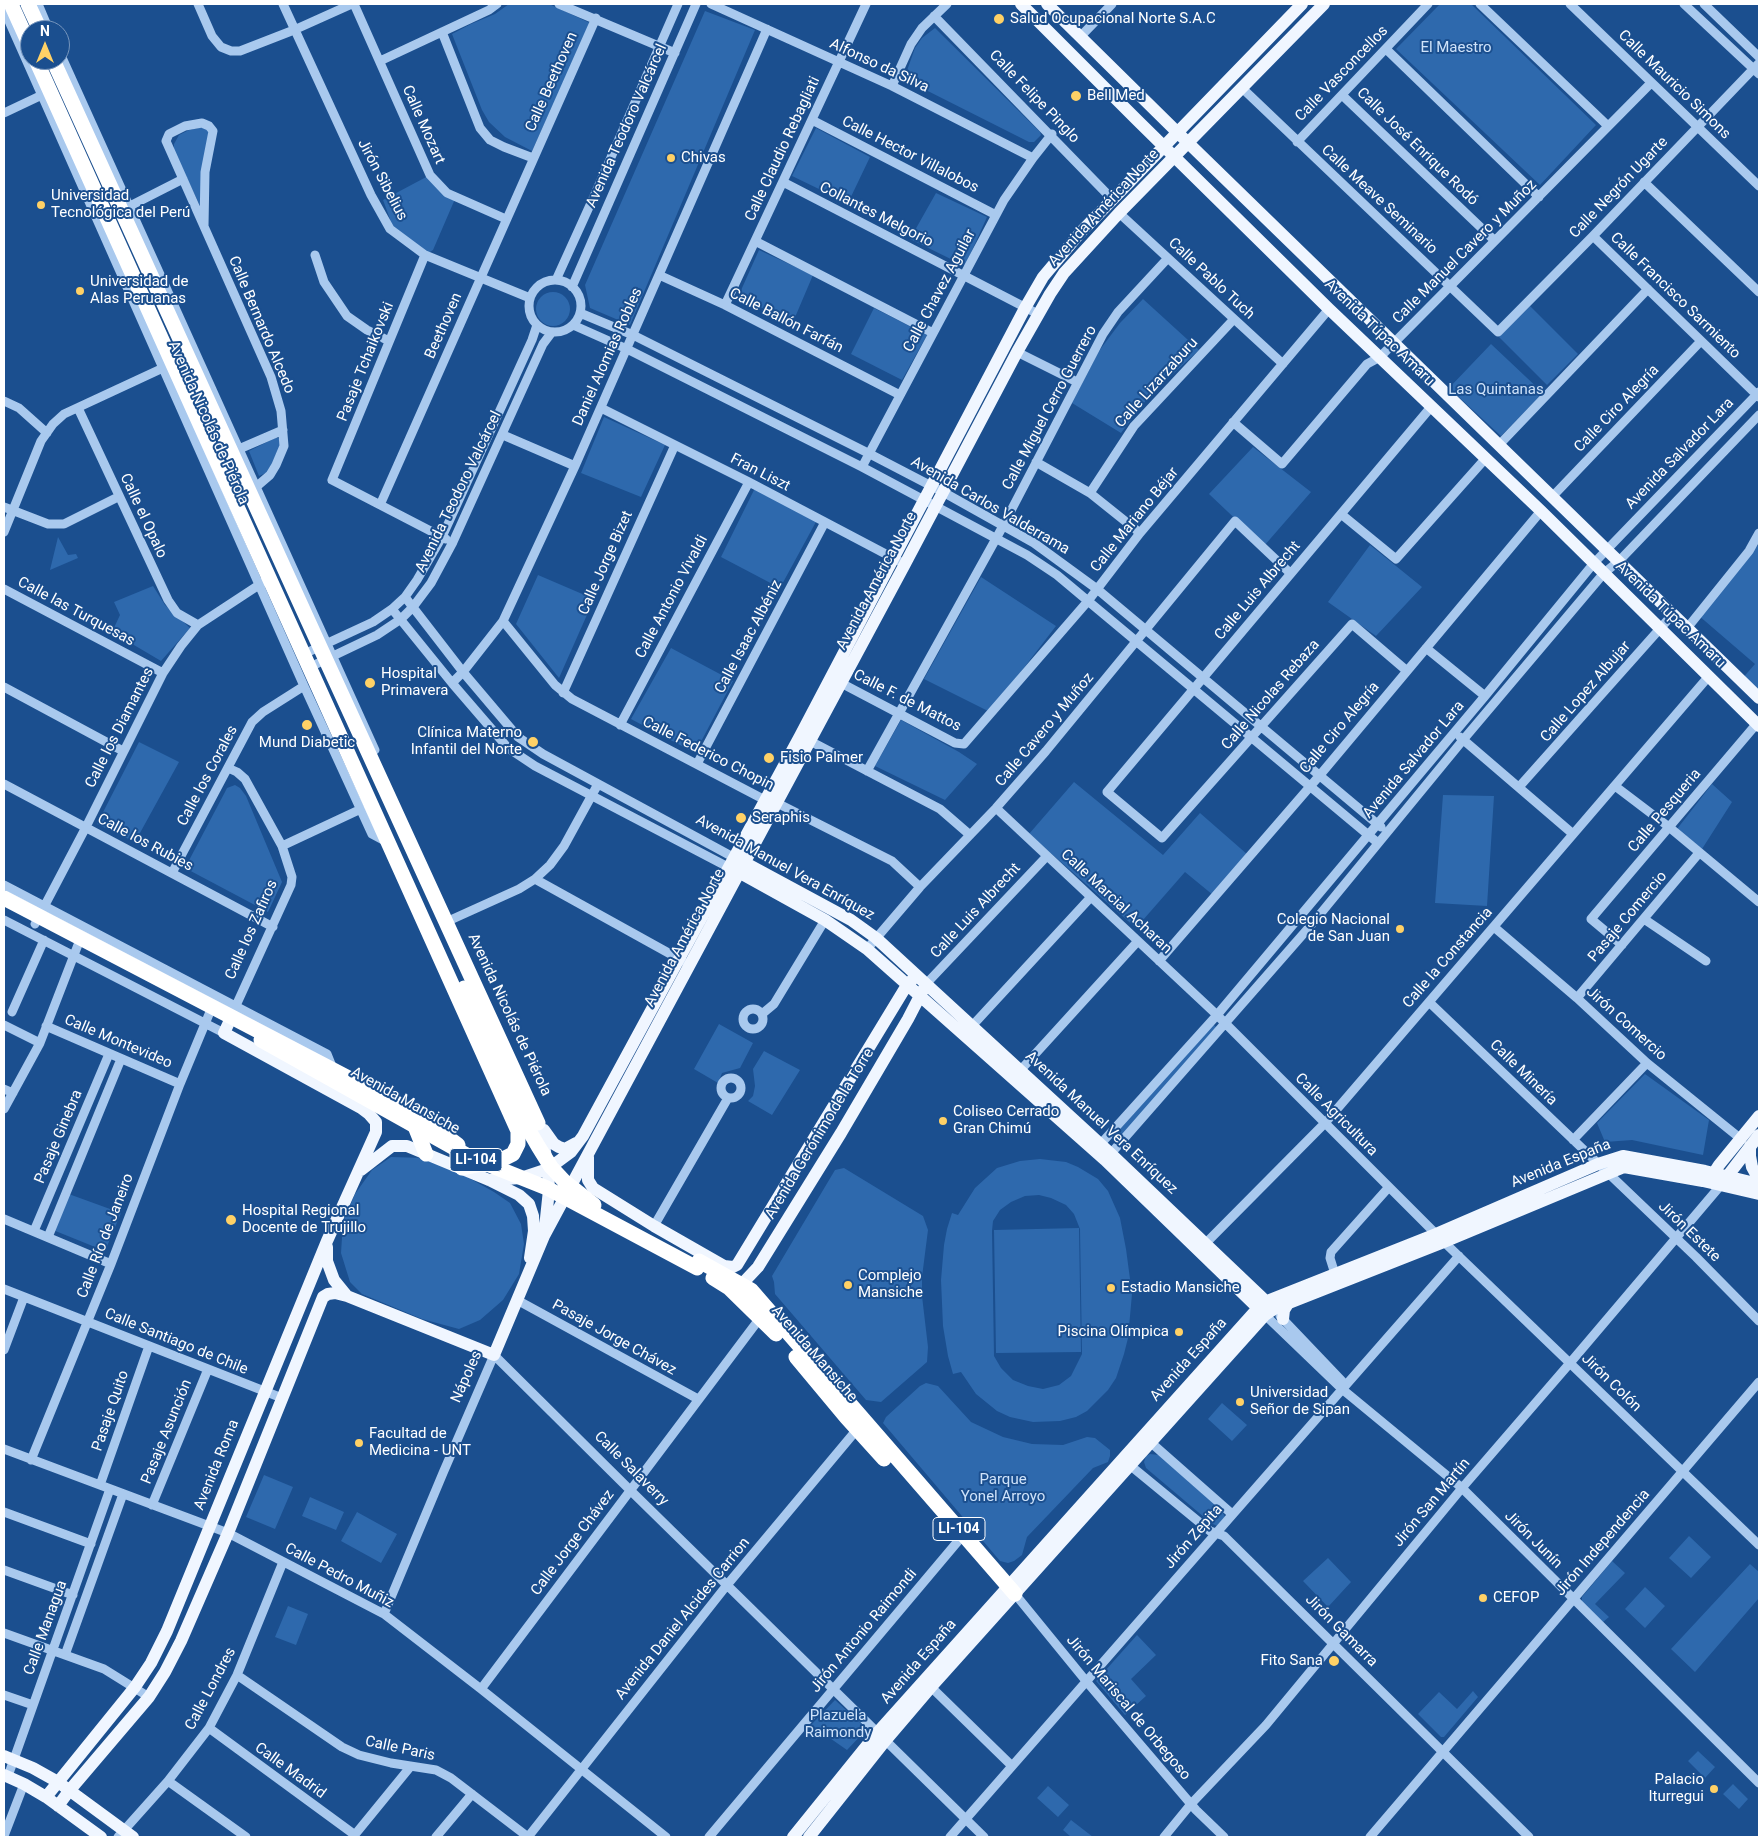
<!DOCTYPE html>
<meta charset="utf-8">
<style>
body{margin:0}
#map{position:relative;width:1763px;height:1841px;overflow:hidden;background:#1b4f8f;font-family:Roboto,sans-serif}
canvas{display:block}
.frame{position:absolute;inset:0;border:5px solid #fff;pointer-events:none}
.north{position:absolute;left:20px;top:20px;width:50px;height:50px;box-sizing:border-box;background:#1b4f8f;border:1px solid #7695bc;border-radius:50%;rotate:0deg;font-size:14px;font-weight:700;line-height:20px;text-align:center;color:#fff}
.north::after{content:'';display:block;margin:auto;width:18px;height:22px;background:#ffd166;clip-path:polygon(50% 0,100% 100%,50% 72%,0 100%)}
</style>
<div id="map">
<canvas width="1763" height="1841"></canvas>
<div class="frame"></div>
<div class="north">N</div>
</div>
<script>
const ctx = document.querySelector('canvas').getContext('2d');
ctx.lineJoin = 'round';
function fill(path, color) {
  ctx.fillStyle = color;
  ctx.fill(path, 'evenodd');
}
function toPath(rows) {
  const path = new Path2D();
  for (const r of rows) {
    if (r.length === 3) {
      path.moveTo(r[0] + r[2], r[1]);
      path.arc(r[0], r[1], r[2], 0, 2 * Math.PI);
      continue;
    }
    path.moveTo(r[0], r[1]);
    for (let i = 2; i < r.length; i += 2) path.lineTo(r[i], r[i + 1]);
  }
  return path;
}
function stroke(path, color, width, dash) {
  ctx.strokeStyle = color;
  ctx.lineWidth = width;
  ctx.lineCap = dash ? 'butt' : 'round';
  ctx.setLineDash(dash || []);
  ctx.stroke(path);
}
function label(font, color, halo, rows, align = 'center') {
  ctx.font = font + ' Roboto,sans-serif';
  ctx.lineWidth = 4;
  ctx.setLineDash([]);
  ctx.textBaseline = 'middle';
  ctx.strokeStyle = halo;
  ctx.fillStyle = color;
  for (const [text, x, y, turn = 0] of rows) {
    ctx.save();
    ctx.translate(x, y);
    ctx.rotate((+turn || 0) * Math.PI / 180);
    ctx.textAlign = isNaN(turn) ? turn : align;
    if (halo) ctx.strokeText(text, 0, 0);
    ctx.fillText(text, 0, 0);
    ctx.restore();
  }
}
const green = toPath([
 [509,4,549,4,590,23,532,151,505,137,489,122,482,110,452,34,471,24,495,14],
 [1440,4,1471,4,1596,125,1540,185,1396,49],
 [705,11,755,30,630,325,590,308,585,285],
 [935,28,1040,132,1041,135,1034,142,1029,142,904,79,915,48,922,38],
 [204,127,210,128,203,212,174,151,174,144,179,135,189,130],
 [816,128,870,157,848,203,792,176],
 [430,175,455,199,433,250,425,255,390,229,390,219,383,200],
 [936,193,987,217,965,266,910,239],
 [759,250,813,275,793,322,738,297],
 [553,309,17],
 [1143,299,1199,350,1150,395,1121,433,1072,403,1099,351,1120,323],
 [1530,306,1578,354,1547,385,1499,337],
 [874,308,927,335,902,380,851,354],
 [1491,344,1543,393,1501,436,1449,388],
 [604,417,665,445,641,497,581,473],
 [275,438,278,438,281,441,281,446,268,472,259,476,249,451],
 [1253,447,1311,492,1264,546,1209,494],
 [755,488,817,520,780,588,721,557],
 [58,537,68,555,76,554,78,558,50,570],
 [1759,544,1759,697,1741,680,1755,664,1698,615],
 [1370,545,1422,587,1376,636,1328,602],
 [538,575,594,599,559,678,516,624],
 [981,577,1056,626,990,712,924,679],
 [153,586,165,605,190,628,161,661,112,632,120,615,114,602],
 [671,648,733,681,695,753,631,719],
 [901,720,959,752,977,764,945,800,875,766],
 [139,742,179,762,135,842,97,824],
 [1074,782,1163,855,1200,813,1248,855,1213,895,1185,872,1136,928,1029,834],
 [1712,784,1732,802,1702,849,1677,829],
 [235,785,240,788,246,796,282,882,268,912,185,868,225,792,227,788],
 [1443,795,1494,796,1487,906,1435,903],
 [719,1024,753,1043,740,1068,722,1073,718,1083,694,1069],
 [1213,1024,1219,1030,1117,1142,1113,1137],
 [764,1051,800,1070,772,1115,748,1101,753,1096,755,1086,753,1069],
 [1645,1074,1709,1120,1703,1155,1632,1140,1605,1142,1597,1123],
 [391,1157,425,1158,460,1173,494,1192,510,1203,521,1224,524,1244,519,1274,503,1300,480,1320,459,1329,422,1319,362,1294,350,1282,341,1253,343,1222,355,1194,372,1170],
 [1040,1159,1066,1162,1078,1167,1098,1179,1108,1191,1120,1218,1126,1249,1132,1294,1128,1338,1124,1354,1116,1378,1108,1390,1087,1411,1076,1417,1060,1421,1033,1422,1010,1417,997,1411,976,1394,961,1372,953,1374,948,1356,943,1326,941,1280,944,1245,947,1229,952,1213,958,1215,975,1188,997,1168,1020,1161],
 [1039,1195,1051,1198,1066,1205,1074,1214,1080,1229,1082,1354,1071,1376,1059,1385,1043,1389,1028,1386,1013,1380,1001,1368,994,1356,992,1231,993,1221,1000,1210,1011,1202,1025,1196],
 [844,1168,923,1216,928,1230,922,1277,922,1296,928,1347,927,1362,881,1402,866,1400,775,1294,774,1282,772,1276,835,1170],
 [66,1193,121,1213,105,1251,48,1228],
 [1079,1228,1081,1352,996,1353,994,1230],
 [926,1383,938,1386,971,1422,1003,1437,1032,1444,1063,1445,1087,1437,1095,1438,1110,1450,1110,1456,1108,1462,1093,1468,1027,1537,1022,1555,1014,1561,1008,1563,1000,1561,883,1423,886,1417,920,1386],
 [1222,1403,1247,1425,1232,1441,1208,1419],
 [1150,1454,1159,1455,1222,1511,1225,1517,1217,1526,1211,1523,1146,1468,1144,1462,1146,1456],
 [264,1475,293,1487,275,1529,246,1517],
 [310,1497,344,1512,336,1530,302,1516],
 [357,1512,397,1534,381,1563,341,1541],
 [1689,1536,1711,1557,1691,1578,1669,1558],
 [1328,1558,1351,1582,1328,1607,1303,1581],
 [1612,1561,1625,1573,1595,1604,1609,1617,1603,1622,1582,1602,1582,1597],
 [1750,1564,1759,1572,1759,1598,1695,1672,1671,1649],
 [1645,1587,1665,1606,1645,1628,1625,1609],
 [288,1606,308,1614,296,1645,275,1637],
 [1137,1635,1156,1655,1131,1679,1146,1696,1125,1715,1096,1681],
 [1473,1691,1478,1697,1444,1737,1441,1737,1418,1714,1439,1692,1457,1709],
 [835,1700,867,1729,847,1750,811,1725],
 [1698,1751,1715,1767,1705,1778,1688,1761],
 [1733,1784,1748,1799,1739,1809,1723,1794],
 [1048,1786,1069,1805,1058,1817,1037,1798],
 [1071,1820,1093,1837,1071,1837,1063,1830]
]);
const minor = toPath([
 [38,4,49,30],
 [198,4,212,36,221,47,231,51,240,51,294,30,352,4],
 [283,4,371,195,390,229,425,255,530,298],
 [354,4,430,175,447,193,506,219],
 [559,4,675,53],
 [711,4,892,86,1033,158],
 [1480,4,1608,126],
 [1570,4,1759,186],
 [1684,4,1759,74],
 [1704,4,1759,57],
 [4,10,304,686,372,834,387,842],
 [934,16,1112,199],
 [442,32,480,128,490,140,504,147,533,158],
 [1080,37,1112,4],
 [1386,49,1539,197],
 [60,53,375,750],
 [380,61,489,10,497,4],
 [892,86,911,44,922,28,947,4],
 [1242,88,1498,332,1593,236,1759,63],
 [1342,95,1495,241],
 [4,113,42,95],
 [812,120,996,215],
 [1297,142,1428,4],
 [783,182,1038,314],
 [1644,182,1759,292],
 [126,208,183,179],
 [1119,213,1283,364],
 [204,226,205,172,213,131,209,126,202,123,185,126,169,134,166,141,271,377,281,411,284,446,276,465,270,475,256,487],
 [1593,236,1759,397],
 [755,241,933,333],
 [315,255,324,282,347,316,367,330,389,341],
 [425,255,332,480,446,539],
 [659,275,725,305,900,395],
 [556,280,595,194,678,4],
 [555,306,26],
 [572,287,696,4],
 [725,305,866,4],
 [580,313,633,335,868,453,943,492,1034,543,1097,589,1381,827],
 [573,325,627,349,862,467,1027,555,1057,575,1088,601,1378,843],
 [1017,352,1077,382],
 [4,401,19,408,47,433],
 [78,408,168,600,177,613,198,625],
 [601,408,749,482,899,561],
 [1233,422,1282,464,1367,364,1380,357,1651,83],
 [503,435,575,466],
 [1499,445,1648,289],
 [239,449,283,430],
 [1036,462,1090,493,1140,533],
 [862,467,1004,200,1033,158,1052,134],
 [1090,493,1134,426,1234,319],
 [1552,497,1701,341],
 [380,505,596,18],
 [4,507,48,524,64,524,118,497],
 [1341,514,1396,559,1485,459],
 [4,532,41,441,53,424,64,414,191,355],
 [4,589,163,673],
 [405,597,463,672,518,737,543,754,733,857],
 [392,609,452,683,508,748,535,766,728,867],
 [503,621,555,685,572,699,765,800,777,803,892,861,920,887],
 [1688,627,1749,551,1759,533],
 [1426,648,1485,696],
 [304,654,373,622,392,609,405,597,417,580,442,537,532,340,537,325],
 [310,667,377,635,401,619,413,607,431,583,453,542,543,344,552,332],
 [1407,671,1352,624,1162,838,1107,792,1431,407],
 [452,683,463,672,503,621,575,466,767,29],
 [841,683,955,743,964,744,1088,601,1140,533,1329,309],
 [4,687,123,751],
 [563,693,675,445],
 [620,725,749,482],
 [1460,737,1573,834],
 [810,741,940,809,970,835],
 [697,764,825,522],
 [228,768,237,772,245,779,282,846,292,877,291,885,234,1010],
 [867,771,1003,526,1103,334,1118,312,1168,258],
 [4,784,273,927],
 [1615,786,1669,827,1759,902],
 [1519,787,1673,614],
 [996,808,1217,1015,1436,1234],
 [282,846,361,809],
 [172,873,252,722,263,712,304,686],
 [535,879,683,961],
 [4,885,327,1054,333,1069],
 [1644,919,1706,961],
 [4,920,224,1033],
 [446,922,519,889,535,879,550,865,564,846,598,784],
 [35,924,86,827,163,673,181,646,198,625,265,581],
 [1494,927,1577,998,1647,1063,1741,1139],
 [1622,945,1591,919,1759,721],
 [867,949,920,887,996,808,1046,751,1235,521,1290,573],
 [1159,961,1320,775,1541,511],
 [926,984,1047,856],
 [1577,998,1699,853],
 [1429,1002,1696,1257,1759,1321],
 [753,1019,10],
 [12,1012,44,940],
 [762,1014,774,1004,825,920],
 [4,1025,40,1043],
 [46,1026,180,1084],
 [972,1026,1091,897],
 [1017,1074,1138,941],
 [731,1088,10],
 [4,1089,13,1093],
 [4,1109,40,1043,81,937],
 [1573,1140,1647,1063],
 [1097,1148,1217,1015,1485,696,1594,563,1759,392],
 [1107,1158,1312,924,1463,740,1604,573,1619,561,1759,415],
 [4,1219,111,1264],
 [654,1226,728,1098],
 [34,1231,109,1054],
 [48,1237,121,1059],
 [1444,1242,1759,1545],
 [1201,1248,1325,1123,1709,676],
 [1335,1274,1330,1258,1331,1252,1389,1187],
 [4,1289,282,1398],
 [517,1300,698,1399],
 [1265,1315,1342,1389,1462,1488,1759,1783],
 [1280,1316,1342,1381],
 [4,1350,24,1297],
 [1148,1440,1232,1514],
 [4,1449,228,1533,384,1614,481,1689,666,1837],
 [31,1460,111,1264,180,1084,212,1007],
 [1126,1462,1210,1531,1224,1536,1529,1837],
 [100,1485,149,1346],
 [152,1505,208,1369],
 [4,1512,91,1544],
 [4,1570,73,1595],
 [1015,1594,1086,1681,1196,1810,1224,1837],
 [384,1614,443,1473,494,1355,630,1490,984,1837],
 [4,1633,104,1669,149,1697],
 [65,1655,123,1494],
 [237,1675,342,1747,359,1755,391,1763,436,1770,451,1778,528,1837],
 [931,1687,1011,1765],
 [481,1689,760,1318],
 [4,1695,33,1705],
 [209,1728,355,1835],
 [8,1776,110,1489],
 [168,1781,246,1837],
 [4,1836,24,1784],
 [118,1837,168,1781,209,1728,237,1675,283,1562],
 [353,1837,411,1766],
 [436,1837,472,1794],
 [528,1837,727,1585,859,1427],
 [709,1837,964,1534],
 [950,1837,1459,1256],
 [1164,1837,1191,1804,1266,1725,1462,1488,1570,1363,1721,1185],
 [1370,1837,1759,1382]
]);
const major = toPath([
 [1021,4,1137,120,1329,309,1541,511,1759,726],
 [1047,4,1177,132,1759,698],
 [738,859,851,920,876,938,1111,1154,1272,1307],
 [733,869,825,920,867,949,1105,1160,1263,1313],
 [538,1123,543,1140,548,1169,549,1190,545,1228],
 [544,1130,554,1144,559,1147,565,1149,576,1143],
 [1750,1146,1750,1156,1752,1167,1759,1180],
 [588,1157,588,1180,593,1188,654,1226,724,1266,733,1267,737,1265,907,985,913,979],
 [361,1170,392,1146,407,1146,489,1180,519,1195,529,1204,533,1216,534,1231,530,1258],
 [1710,1179,1719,1165,1759,1116],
 [489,1180,521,1178,548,1169,571,1152,583,1136,800,736,1025,308,1043,277,1080,233,1302,4],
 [1723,1182,1759,1135],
 [327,1247,327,1261,334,1280,347,1296],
 [734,1287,742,1284,758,1267,841,1133,908,1019,923,990],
 [1283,1319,1284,1310,1289,1302],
 [4,1756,33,1768,58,1782,133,1837],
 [4,1775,24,1784,46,1797,101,1837],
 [46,1797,135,1687,151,1663,167,1631,327,1241,376,1132,376,1122,369,1114,361,1108,224,1033,231,1018],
 [58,1806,69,1791,149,1697,165,1672,181,1641,228,1533,323,1297,328,1294,335,1293,347,1296,494,1355,544,1236,905,564,1017,352,1050,294,1064,273,1119,213,1324,4],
 [793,1837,877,1733,1258,1308,1267,1301,1436,1234,1598,1164,1623,1156,1705,1171,1759,1184],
 [809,1837,885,1741,931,1687,1265,1315,1274,1309,1444,1242,1624,1167,1703,1181,1759,1194]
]);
const highway = toPath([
 [11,4,30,46],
 [28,4,40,30],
 [36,60,518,1131,518,1144,513,1154,495,1163,487,1163,462,1168],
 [53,60,320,647,538,1123],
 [4,898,402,1106,425,1120,458,1145],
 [412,1119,426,1154],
 [699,1261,751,1290,1015,1594],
 [713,1278,729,1288,776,1334],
 [796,1357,846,1417,884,1459]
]);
const highwayBridge = toPath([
 [464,988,527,1127,538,1146,551,1167,565,1182,594,1205],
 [261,1040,472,1158,547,1188,697,1268]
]);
const markers = [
 [999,19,6,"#ffd166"],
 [1076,96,6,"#ffd166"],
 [671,158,5,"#ffd166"],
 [41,205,5,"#ffd166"],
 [80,291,5,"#ffd166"],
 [370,683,6,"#ffd166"],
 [307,725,6,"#ffd166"],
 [533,742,6,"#ffd166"],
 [769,758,6,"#ffd166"],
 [741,818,6,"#ffd166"],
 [1400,929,5,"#ffd166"],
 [943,1121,5,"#ffd166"],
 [231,1220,6,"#ffd166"],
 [848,1285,5,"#ffd166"],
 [1111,1288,5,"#ffd166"],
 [1179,1332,5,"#ffd166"],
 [1240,1402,5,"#ffd166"],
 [359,1443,5,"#ffd166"],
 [1483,1598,5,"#ffd166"],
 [1334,1661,6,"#ffd166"],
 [1714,1789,5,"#ffd166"]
];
const shields = [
 [476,1160,52],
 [959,1529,52]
];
const shieldNames = [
 ["LI-104",476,1160],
 ["LI-104",959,1529]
];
const poiNames = [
 ["Salud Ocupacional Norte S.A.C",1010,19],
 ["Bell Med",1087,96],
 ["Chivas",681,158],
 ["Universidad",51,196],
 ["Tecnológica del Perú",51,213],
 ["Universidad de",90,282],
 ["Alas Peruanas",90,299],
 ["Hospital",381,674],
 ["Primavera",381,691],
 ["Clínica Materno",522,733,"right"],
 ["Infantil del Norte",522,750,"right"],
 ["Mund Diabetic",307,743,"center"],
 ["Fisio Palmer",780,758],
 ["Seraphis",752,818],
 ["Colegio Nacional",1390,920,"right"],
 ["de San Juan",1390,937,"right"],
 ["Coliseo Cerrado",953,1112],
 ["Gran Chimú",953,1129],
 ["Hospital Regional",242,1211],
 ["Docente de Trujillo",242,1228],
 ["Complejo",858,1276],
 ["Mansiche",858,1293],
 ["Estadio Mansiche",1121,1288],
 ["Piscina Olímpica",1169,1332,"right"],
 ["Universidad",1250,1393],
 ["Señor de Sipan",1250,1410],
 ["Facultad de",369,1434],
 ["Medicina - UNT",369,1451],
 ["CEFOP",1493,1598],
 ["Fito Sana",1323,1661,"right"],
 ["Palacio",1704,1780,"right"],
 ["Iturregui",1704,1797,"right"]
];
const parkNames = [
 ["El Maestro",1456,48],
 ["Las Quintanas",1496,390],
 ["Parque",1003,1480],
 ["Yonel Arroyo",1003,1497],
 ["Plazuela",838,1716],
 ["Raimondy",838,1733]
];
const streetNames = [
 ["Alfonso da Silva",879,66,25],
 ["Calle Vasconcellos",1342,74,-46],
 ["Calle Beethoven",552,82,-66],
 ["Calle Mauricio Simons",1674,85,44],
 ["Calle Felipe Pinglo",1034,97,46],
 ["Calle Mozart",423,125,66],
 ["Avenida Teodoro Valcárcel",627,126,-66],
 ["Calle José Enrique Rodó",1417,147,44],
 ["Calle Claudio Rebagliati",783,149,-65],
 ["Calle Hector Villalobos",910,155,27],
 ["Jirón Sibelius",382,180,62],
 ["Calle Negrón Ugarte",1619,188,-46],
 ["Calle Meave Seminario",1379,200,43],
 ["Avenida América Norte",1104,208,-47],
 ["Collantes Melgorio",876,215,27],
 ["Calle Manuel Cavero y Muñoz",1465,252,-45],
 ["Calle Pablo Tuch",1211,279,43],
 ["Calle Chavez Aguilar",940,291,-62],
 ["Calle Francisco Sarmiento",1675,296,44],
 ["Calle Ballón Farfán",786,321,27],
 ["Calle Bernardo Alcedo",261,325,67],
 ["Beethoven",444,326,-66],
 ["Avenida Túpac Amaru",1379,333,44],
 ["Daniel Alomias Robles",608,357,-66],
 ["Pasaje Tchaikovski",366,362,-68],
 ["Calle Lizarzaburu",1157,383,-48],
 ["Calle Miguel Cerro Guerrero",1050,408,-62],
 ["Calle Ciro Alegría",1617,409,-46],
 ["Avenida Nicolás de Piérola",208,423,66],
 ["Avenida Salvador Lara",1680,454,-46],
 ["Fran Liszt",760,473,27],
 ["Avenida Teodoro Valcárcel",459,492,-64],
 ["Avenida Carlos Valderrama",990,506,30],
 ["Calle el Opalo",143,516,65],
 ["Calle Mariano Béjar",1135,520,-51],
 ["Calle Jorge Bizet",606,563,-66],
 ["Avenida América Norte",877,581,-62],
 ["Calle Luis Albrecht",1258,591,-50],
 ["Calle Antonio Vivaldi",672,597,-62],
 ["Calle las Turquesas",76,612,28],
 ["Avenida Túpac Amaru",1670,615,44],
 ["Calle Isaac Albéniz",749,637,-62],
 ["Calle Lopez Albujar",1586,692,-49],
 ["Calle Nicolas Rebaza",1271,695,-49],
 ["Calle F. de Mattos",907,701,27],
 ["Calle los Diamantes",120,728,-63],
 ["Calle Ciro Alegría",1340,728,-50],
 ["Calle Cavero y Muñoz",1045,730,-50],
 ["Calle Federico Chopin",708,754,27],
 ["Avenida Salvador Lara",1414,760,-50],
 ["Calle los Corales",208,776,-62],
 ["Calle Pesqueria",1665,811,-50],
 ["Calle los Rubies",145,843,28],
 ["Avenida Manuel Vera Enríquez",785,868,29],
 ["Calle Marcial Acharan",1116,902,43],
 ["Calle Luis Albrecht",976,911,-47],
 ["Pasaje Comercio",1628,917,-50],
 ["Calle los Zafiros",252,930,-66],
 ["Avenida América Norte",685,938,-62],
 ["Calle la Constancia",1448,958,-49],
 ["Avenida Nicolás de Piérola",509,1015,65],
 ["Jirón Comercio",1626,1024,42],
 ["Calle Montevideo",118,1042,23],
 ["Calle Minería",1523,1073,44],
 ["Avenida Mansiche",405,1101,29],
 ["Calle Agricultura",1336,1115,45],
 ["Avenida Manuel Vera Enríquez",1101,1123,43],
 ["Avenida Gerónimo de la Torre",820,1134,-59],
 ["Pasaje Ginebra",59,1137,-67],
 ["Avenida España",1561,1164,-22],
 ["Jirón Estete",1689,1232,44],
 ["Calle Río de Janeiro",106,1236,-69],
 ["Pasaje Jorge Chávez",614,1338,29],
 ["Calle Santiago de Chile",176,1342,22],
 ["Avenida Mansiche",814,1354,49],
 ["Avenida España",1189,1360,-48],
 ["Nápoles",467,1377,-66],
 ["Jirón Colón",1611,1383,44],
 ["Pasaje Quito",111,1411,-71],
 ["Pasaje Asunción",167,1432,-68],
 ["Avenida Roma",217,1465,-68],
 ["Calle Salaverry",631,1469,45],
 ["Jirón San Martín",1432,1503,-50],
 ["Jirón Zepita",1194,1537,-49],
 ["Jirón Junín",1533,1540,45],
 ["Calle Jorge Chávez",573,1543,-53],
 ["Jirón Independencia",1603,1543,-49],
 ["Calle Pedro Muñiz",339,1576,28],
 ["Avenida Daniel Alcides Carrion",683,1619,-51],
 ["Calle Managua",46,1628,-70],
 ["Jirón Antonio Raimondi",864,1631,-50],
 ["Jirón Gamarra",1341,1631,45],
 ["Avenida España",919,1662,-49],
 ["Calle Londres",211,1689,-62],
 ["Jirón Mariscal de Orbegoso",1128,1708,50],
 ["Calle Paris",400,1749,12],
 ["Calle Madrid",290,1771,36]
];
fill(green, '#2e69ad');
stroke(minor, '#a9c9ee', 9);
stroke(major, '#f0f6ff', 12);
stroke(highway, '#fff', 15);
stroke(highwayBridge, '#fff', 15);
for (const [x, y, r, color] of markers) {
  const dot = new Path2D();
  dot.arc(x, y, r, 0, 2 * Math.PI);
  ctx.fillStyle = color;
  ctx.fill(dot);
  stroke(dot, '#1b4f8f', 2);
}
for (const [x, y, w] of shields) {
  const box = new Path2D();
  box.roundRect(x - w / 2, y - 11.5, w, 23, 4);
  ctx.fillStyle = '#1b4f8f';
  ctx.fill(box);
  stroke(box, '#fff', 1);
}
label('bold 14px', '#fff', null, shieldNames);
label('15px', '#fff', '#1b4f8f', poiNames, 'left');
label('15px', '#cfe3fa', '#1b4f8f', parkNames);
label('15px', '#fff', '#1b4f8f', streetNames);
</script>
